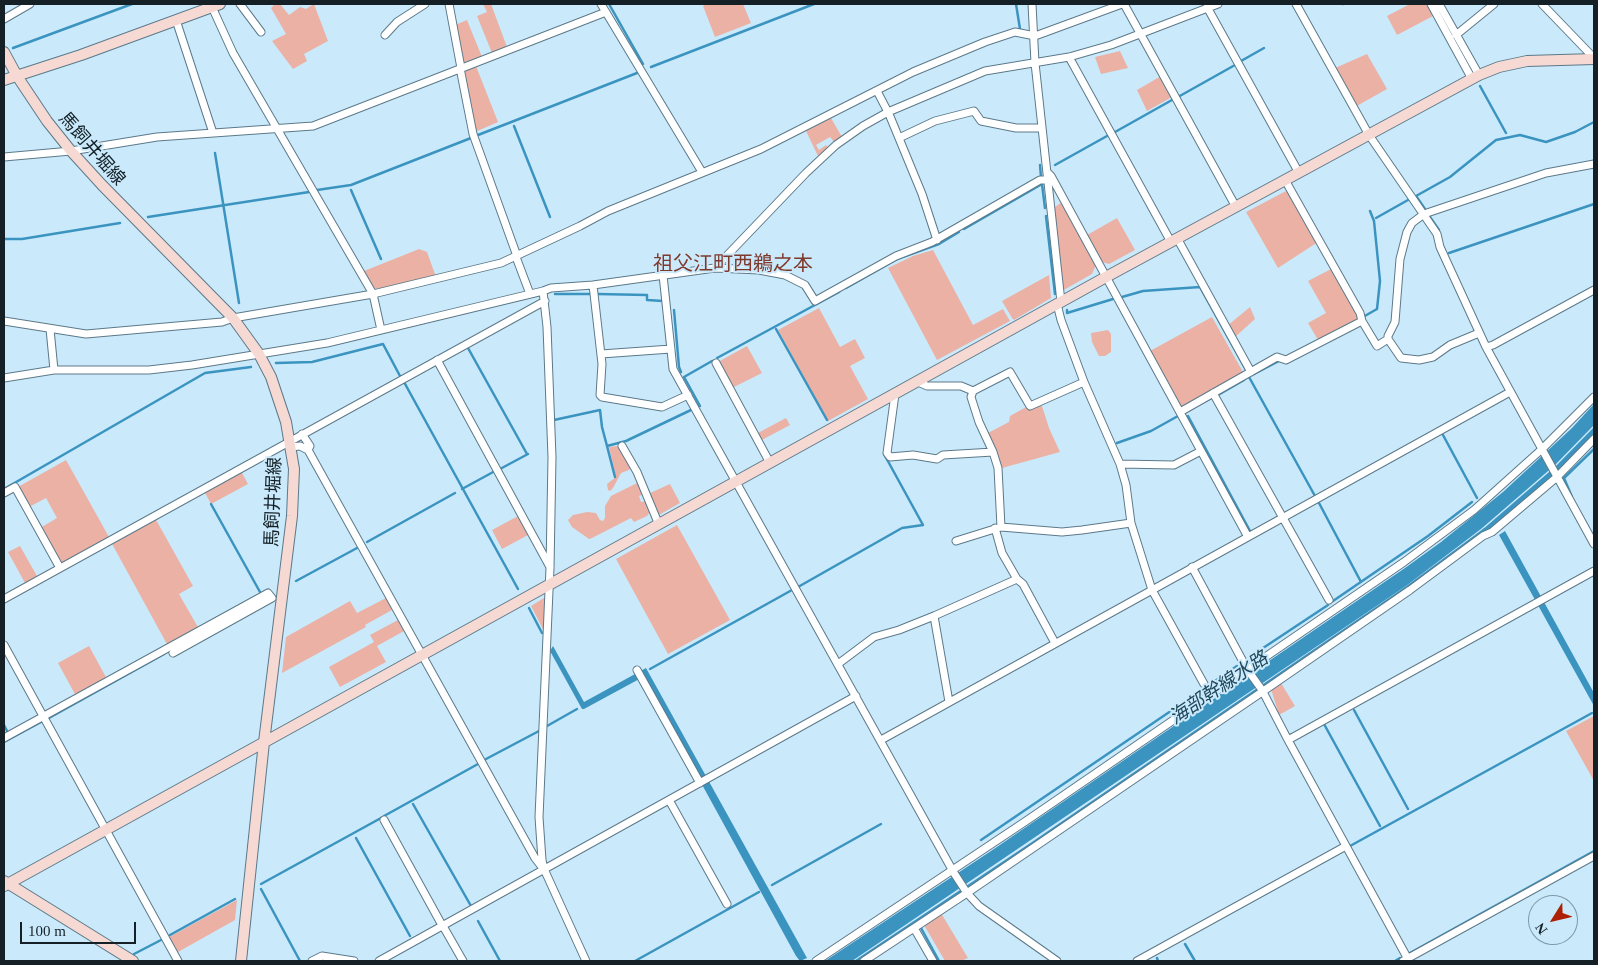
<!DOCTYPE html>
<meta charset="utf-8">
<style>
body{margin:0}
#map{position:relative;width:1598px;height:965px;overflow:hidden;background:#caeafc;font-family:Georgia,serif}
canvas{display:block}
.frame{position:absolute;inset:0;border:5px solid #142026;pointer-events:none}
.north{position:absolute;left:1528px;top:895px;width:50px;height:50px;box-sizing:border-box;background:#caeafc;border:1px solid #8199a6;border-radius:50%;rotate:234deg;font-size:14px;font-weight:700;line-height:20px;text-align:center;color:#142026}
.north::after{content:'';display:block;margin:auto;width:18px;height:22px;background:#ad2003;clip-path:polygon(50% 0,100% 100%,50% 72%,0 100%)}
.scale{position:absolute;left:20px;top:922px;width:116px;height:22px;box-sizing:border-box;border:2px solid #142026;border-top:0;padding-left:6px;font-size:15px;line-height:18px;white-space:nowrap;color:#142026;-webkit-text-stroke:4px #caeafc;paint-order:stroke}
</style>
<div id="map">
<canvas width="1598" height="965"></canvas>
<div class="frame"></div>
<div class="north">N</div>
<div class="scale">100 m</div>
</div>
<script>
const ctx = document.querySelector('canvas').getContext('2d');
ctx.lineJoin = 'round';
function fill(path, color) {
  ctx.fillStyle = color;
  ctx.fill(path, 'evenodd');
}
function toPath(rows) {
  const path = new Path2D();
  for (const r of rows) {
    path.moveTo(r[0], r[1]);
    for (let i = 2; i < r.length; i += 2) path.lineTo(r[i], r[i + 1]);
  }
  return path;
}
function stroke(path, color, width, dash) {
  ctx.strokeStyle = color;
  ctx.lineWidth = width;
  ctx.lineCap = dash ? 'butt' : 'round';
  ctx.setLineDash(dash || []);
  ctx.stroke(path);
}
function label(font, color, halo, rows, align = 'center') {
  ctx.font = font + ' Georgia,"Noto Sans JP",serif';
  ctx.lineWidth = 4;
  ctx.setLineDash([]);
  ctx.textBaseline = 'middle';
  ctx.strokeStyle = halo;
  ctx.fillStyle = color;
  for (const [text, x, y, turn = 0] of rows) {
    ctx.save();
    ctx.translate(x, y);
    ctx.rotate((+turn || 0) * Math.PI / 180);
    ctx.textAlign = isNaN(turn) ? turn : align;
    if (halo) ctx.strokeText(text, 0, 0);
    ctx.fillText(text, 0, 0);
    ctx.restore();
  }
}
const green = toPath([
 [275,4,280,4,289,15,300,7,306,9,314,4,328,41,304,54,307,61,293,69,272,41,286,34,271,8],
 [483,4,491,4,507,47,492,53,477,16,487,12],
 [706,4,743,4,751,23,715,37,703,6],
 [1410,4,1429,4,1435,15,1397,35,1387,16],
 [467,20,482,57,464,64,462,63,455,25],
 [1120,51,1128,68,1101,74,1095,57],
 [1367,54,1387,89,1355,107,1335,68],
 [476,66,498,122,475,132,464,70],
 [1161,76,1172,97,1147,111,1137,90],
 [831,118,842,137,835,143,830,137,816,145,819,150,826,145,828,148,818,156,806,131],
 [1288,190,1318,242,1278,268,1246,212],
 [1062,202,1096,265,1092,274,1062,291,1052,209],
 [1117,218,1135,250,1109,264,1102,262,1087,235],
 [419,249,427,252,436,277,376,289,374,288,364,271],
 [933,250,973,325,1003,309,1010,321,937,360,888,268,913,256],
 [1333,268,1359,314,1359,320,1318,340,1308,323,1326,313,1308,281],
 [1049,275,1051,298,1014,320,1012,318,1002,301],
 [1250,307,1255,319,1234,338,1227,326],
 [819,308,840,347,855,339,865,358,850,366,868,399,828,421,778,330],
 [1212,317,1244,374,1182,408,1150,351],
 [1108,330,1111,334,1111,352,1105,356,1099,356,1092,342,1091,333],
 [747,346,762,373,732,388,718,362],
 [1041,403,1049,428,1060,452,1002,468,988,433,1009,422,1010,416,1028,406],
 [786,418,790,425,760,441,756,434],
 [617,446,621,449,631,467,629,470,621,473,613,488,610,491,608,490,607,484,616,477,609,447],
 [66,460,109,537,60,564,40,528,57,518,46,498,29,507,18,487],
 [241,471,248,484,211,504,204,491],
 [637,483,644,494,639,496,641,502,646,501,650,512,647,516,634,522,631,518,592,538,589,539,572,527,568,520,573,515,587,512,596,513,600,520,603,521,605,518,605,506,611,496],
 [670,484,680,503,657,516,648,494],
 [520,515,530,534,502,549,492,530],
 [155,518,193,586,179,594,199,629,168,646,111,542],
 [677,525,730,620,668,654,616,559],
 [20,546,37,576,25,583,8,552],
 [547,596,544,631,531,606],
 [386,598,392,610,365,625,366,627,282,673,286,637,350,601,357,613],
 [398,620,404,631,377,646,386,662,340,687,329,667,374,642,370,635],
 [89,646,107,679,76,696,58,663],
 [1281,683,1295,706,1279,715,1271,689],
 [1594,716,1594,781,1566,731],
 [237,900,235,920,178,952,169,937],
 [941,913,968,958,961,961,945,961,924,925]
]);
const water = toPath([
 [1594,404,1594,425,1555,465,1481,529,1406,586,852,961,825,961,991,851,1405,568,1441,542,1503,492,1572,428],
 [1594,427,1594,434,1560,469,1492,529,1483,532,1482,530,1556,466],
 [1505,531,1594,693,1594,706,1499,535],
 [553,646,584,702,646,668,807,958,800,961,796,956,643,677,584,709,582,709,550,651]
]);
const stream = toPath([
 [609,4,643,64],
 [1016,4,1020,29],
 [1342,4,1343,4],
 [13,48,132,4],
 [1241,61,1264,48],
 [651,67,814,4],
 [1480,86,1506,133],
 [1178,97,1235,65],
 [514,126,550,217],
 [1115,132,1172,100],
 [478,135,637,73],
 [215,153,239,303],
 [1040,165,1041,177],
 [1055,165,1107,136],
 [317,190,351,185,471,138],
 [351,190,381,259],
 [1425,209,1416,196,1450,177,1496,140,1520,135,1546,142,1575,132,1594,122],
 [1046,216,1055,294],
 [148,217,309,192],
 [1430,217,1439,230],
 [1376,218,1408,200],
 [964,229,1042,184,1045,208],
 [4,239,22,239,120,223],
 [1449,253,1594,204],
 [846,288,897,259,939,244,959,232],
 [555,294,593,294],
 [597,294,647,295,647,300,663,301],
 [1122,297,1143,291,1200,287,1246,370],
 [674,310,679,367,681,372],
 [1067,310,1067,313,1113,299],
 [1363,317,1377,309,1380,281,1374,221,1370,211],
 [776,329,827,420],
 [468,348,527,454],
 [717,358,839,292],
 [276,363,312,362,383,344,400,376],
 [1254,374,1279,361],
 [1249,377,1315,496],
 [404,382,518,589],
 [1218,395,1244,380],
 [700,406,684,377,712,361],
 [1186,412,1211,398],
 [1188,416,1250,531],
 [554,420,600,410,602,427,607,446,626,441,691,410],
 [1443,435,1477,498],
 [1117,443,1151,431,1178,416],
 [607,446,615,477],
 [500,469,528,454],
 [4,489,205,373,251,367],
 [462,489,495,471],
 [1572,497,1564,478,1594,449],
 [1319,503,1361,582],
 [211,504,260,592],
 [367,542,455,493],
 [296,581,357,548],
 [798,587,902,528,923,525,884,454],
 [1333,601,1428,536,1472,502],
 [529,608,542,633],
 [1251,656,1328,605],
 [650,669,792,590],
 [1354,710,1408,809],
 [49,718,164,654],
 [1324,724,1380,826],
 [4,725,8,733],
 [547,726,577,709],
 [4,742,41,722],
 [486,759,539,731],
 [413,804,471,906],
 [384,816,478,764],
 [356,838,410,936],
 [981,840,1237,666],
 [1350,846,1592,713],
 [261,884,381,818],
 [772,885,881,824],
 [261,889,300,961],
 [478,921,500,961],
 [921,928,939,961],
 [170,935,235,899],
 [1185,944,1195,961],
 [1410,953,1594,851],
 [134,954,161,940],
 [1157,958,1158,961],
 [635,961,759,892],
 [856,961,1034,842,1407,587,1485,529],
 [1395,961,1400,958]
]);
const street = toPath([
 [240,4,261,32],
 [449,4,461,68],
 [601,4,702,172],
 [1032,4,1035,63,1061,302],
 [1124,4,1236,207],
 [1296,4,1369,135,1437,234,1440,247,1486,347,1594,544],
 [1431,4,1472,79],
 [1439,4,1479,75],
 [1542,4,1594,58],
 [212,7,233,53,373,294,381,330],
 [1207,7,1299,173],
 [4,19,30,4],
 [176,20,213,133],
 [385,35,397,22,425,4],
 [1456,35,1494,4],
 [1069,57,1171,242],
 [460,68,473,134,517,256],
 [877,91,889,114,922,194,937,240],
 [899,138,935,121,974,111,981,121,1016,128,1042,128],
 [4,157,71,151,157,137,313,126,606,12],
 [1047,172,1051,176,1248,537],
 [1177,238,1251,372],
 [516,257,530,294],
 [715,268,806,173,836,145,863,126,888,112,985,71,1069,57,1111,45,1218,4],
 [663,275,673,369,954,873,967,893,979,906,1057,961],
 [593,285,602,364,600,395,602,397,662,407,688,395],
 [543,291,547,327,552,457,550,568,539,817,542,860,544,869,586,961],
 [1057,304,1061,320,1084,382,1120,464,1126,485,1131,523,1152,590,1204,684],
 [4,321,86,334,222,322,233,318,373,294,501,263,580,226,608,211,761,149,913,72,985,42,1015,32,1035,36,1122,4],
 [1362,321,1377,346,1388,339],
 [50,329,54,370],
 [1479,333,1450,345,1433,357,1419,360,1401,358,1388,339,1388,336,1395,322,1400,259,1407,232,1412,223,1424,214,1546,173,1594,164],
 [1486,347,1493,345,1594,290],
 [601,354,671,349],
 [437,360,550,567],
 [716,363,770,463],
 [4,378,54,370,149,370,192,365,327,343,543,291,551,288,593,285,715,268,759,270,785,275,805,285,815,301,896,256,932,242,1040,180,1048,180],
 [918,382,927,386,961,386,973,391],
 [1213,393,1329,600],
 [895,394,887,453,890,457,913,455,937,459,943,455,993,452],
 [1180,412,1277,357,1286,360,1362,321,1360,313,1285,180],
 [302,434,310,446,308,450],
 [622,446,637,472,659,525],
 [290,447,300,446,308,450,535,858,542,867],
 [1120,464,1174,465,1201,451],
 [4,493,15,487,60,568],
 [1001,527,998,468,993,452,979,422,971,397,973,391,1010,372,1030,406,1084,382],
 [995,528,1002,553,1017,579,1023,584,1055,643],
 [956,541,1001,527,1062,532,1082,530,1131,523],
 [1192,567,1247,669,1262,690,1288,740,1409,961],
 [4,599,545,301],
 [934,616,949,702],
 [4,645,178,961],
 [838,664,874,637,899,630,934,616,1017,579],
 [637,670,700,783],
 [4,738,268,593,272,598,173,653],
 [881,740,1510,392],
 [1288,740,1594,571],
 [669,800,727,904],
 [384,820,443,927],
 [443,926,463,961],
 [914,928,933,961],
 [312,961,322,956,354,961],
 [379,961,856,696],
 [816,961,1029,819,1404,562,1474,510,1542,449,1594,397],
 [864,961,967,893,1262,692,1410,590,1483,536,1492,532,1557,477,1594,439],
 [1137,961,1346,846],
 [1403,961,1594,856]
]);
const secondary = toPath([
 [4,52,17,76,47,121,71,151,102,185,233,318,259,354,271,377,286,422,294,469,292,516,264,742,241,961],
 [4,80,81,55,220,4],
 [4,881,133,961],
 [4,886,1106,277,1479,75,1499,67,1527,61,1594,59]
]);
const streetNames = [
 ["馬飼井堀線",93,148,49],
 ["馬飼井堀線",272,502,-88]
];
const waterNames = [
 ["海部幹線水路",1218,687,-34]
];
const quarterNames = [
 ["祖父江町西鵜之本",733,262]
];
fill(green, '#ebb1a4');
fill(water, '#3b94c0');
stroke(stream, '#3b94c0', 2.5);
stroke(street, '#5c7989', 9);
stroke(secondary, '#5c7989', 12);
stroke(street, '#fff', 7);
stroke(secondary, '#f6d9d3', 10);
label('18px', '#142026', '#caeafc', streetNames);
label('italic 19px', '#21475a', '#caeafc', waterNames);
label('20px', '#7f392c', '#caeafc', quarterNames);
</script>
